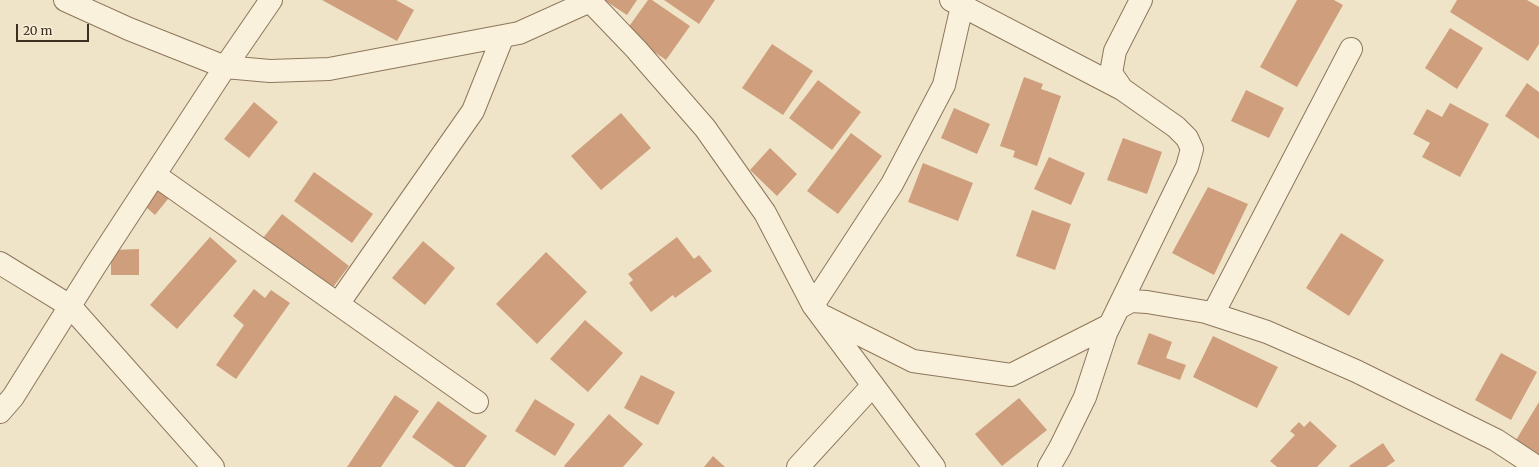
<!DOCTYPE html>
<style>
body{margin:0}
#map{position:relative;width:1539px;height:467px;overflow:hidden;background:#f0e4c8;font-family:Merriweather,serif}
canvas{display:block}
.scale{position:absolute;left:16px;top:24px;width:73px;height:18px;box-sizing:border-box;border:2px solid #3d2e20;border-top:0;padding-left:5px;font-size:12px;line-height:14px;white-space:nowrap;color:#3d2e20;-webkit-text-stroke:3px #f7eed8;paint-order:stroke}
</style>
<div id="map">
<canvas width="1539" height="467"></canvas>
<div class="scale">20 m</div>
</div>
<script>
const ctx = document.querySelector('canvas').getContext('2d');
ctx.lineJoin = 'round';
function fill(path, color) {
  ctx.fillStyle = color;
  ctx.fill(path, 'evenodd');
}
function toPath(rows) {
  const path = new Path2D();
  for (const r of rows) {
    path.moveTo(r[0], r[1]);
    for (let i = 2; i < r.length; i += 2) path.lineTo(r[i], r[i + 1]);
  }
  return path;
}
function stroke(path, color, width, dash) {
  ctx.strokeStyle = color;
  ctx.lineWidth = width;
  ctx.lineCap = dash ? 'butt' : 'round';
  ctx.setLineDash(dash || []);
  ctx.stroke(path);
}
const building = toPath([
 [322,0,396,0,414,10,397,41],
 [604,0,637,0,627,15],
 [648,0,652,0,690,26,666,60,625,32],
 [664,0,715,0,699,24],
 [1297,0,1334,0,1343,5,1297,87,1260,67],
 [1457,0,1527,0,1539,7,1539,44,1528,61,1450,12],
 [1450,28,1483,48,1457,89,1425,68],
 [772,44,813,71,783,115,742,88],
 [1024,77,1043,84,1041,89,1061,96,1037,166,1013,157,1015,151,1000,146],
 [818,80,861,112,832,150,789,118],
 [1527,83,1539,92,1539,139,1505,116],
 [1246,90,1284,108,1269,138,1231,121],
 [254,102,278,122,249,158,224,139],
 [1450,103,1489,124,1460,177,1422,157,1430,143,1413,134,1427,109,1442,117],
 [954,108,990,124,977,154,941,138],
 [621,113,651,148,601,190,571,156],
 [851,133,882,156,838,214,807,191],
 [1123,138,1162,152,1147,194,1107,180],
 [770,148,797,174,777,196,750,170],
 [1049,157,1085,173,1071,205,1034,189],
 [923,163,973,183,958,221,908,202],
 [314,172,373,214,352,243,294,201],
 [156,181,172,194,155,215,139,201],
 [1208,187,1248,204,1214,275,1172,253],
 [1032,210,1071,224,1055,270,1016,256],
 [282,214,349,266,331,290,263,238],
 [1341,233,1384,260,1349,316,1306,288],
 [210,237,237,261,177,329,150,305],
 [677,237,694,259,699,255,712,271,675,298,673,295,651,312,629,283,633,280,628,274],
 [423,241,455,268,425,305,392,278],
 [139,249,139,275,111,275,111,250],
 [546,252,587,292,537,344,496,304],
 [254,289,265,298,271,290,290,303,236,379,216,365,244,325,233,316],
 [585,320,623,353,588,392,550,359],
 [1149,333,1172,342,1166,358,1186,365,1180,380,1137,364],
 [1213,336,1278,367,1257,408,1193,377],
 [1501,353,1537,372,1511,420,1475,400],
 [641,375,675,392,658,425,624,408],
 [395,395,419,411,381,467,347,467],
 [1019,398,1047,430,1002,466,975,434],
 [535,399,575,424,555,456,515,431],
 [438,401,487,436,465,467,455,467,412,437],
 [1539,402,1539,454,1516,440],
 [609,414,643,444,623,467,565,467,564,466],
 [1310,421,1337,446,1317,467,1277,467,1270,461,1295,435,1290,431,1299,422,1304,427],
 [1383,443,1395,461,1386,467,1350,467,1349,466],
 [713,456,725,467,704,467]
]);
const minor = toPath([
 [65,0,129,29,225,67,270,71,329,69,519,33,590,1],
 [589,0,636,49,705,128,765,213,813,305,934,467],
 [951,0,1122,89],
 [155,175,477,402],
 [0,263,70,306,213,467],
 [338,304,473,111,503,36],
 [813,305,892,184,944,85,962,6],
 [1120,307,1131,301,1147,302,1206,312,1267,332,1356,371,1496,440,1537,467],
 [1213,314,1351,49],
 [825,317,913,361,1011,375,1110,325],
 [0,412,13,397,95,266,225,67,271,0],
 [798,467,873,385],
 [1049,467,1060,448,1085,397,1106,333,1187,167,1192,149,1187,138,1176,127,1122,89,1111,73,1115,51,1141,0]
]);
fill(building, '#cf9f7d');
stroke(minor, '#8d765c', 24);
stroke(minor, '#faf1dc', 22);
</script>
